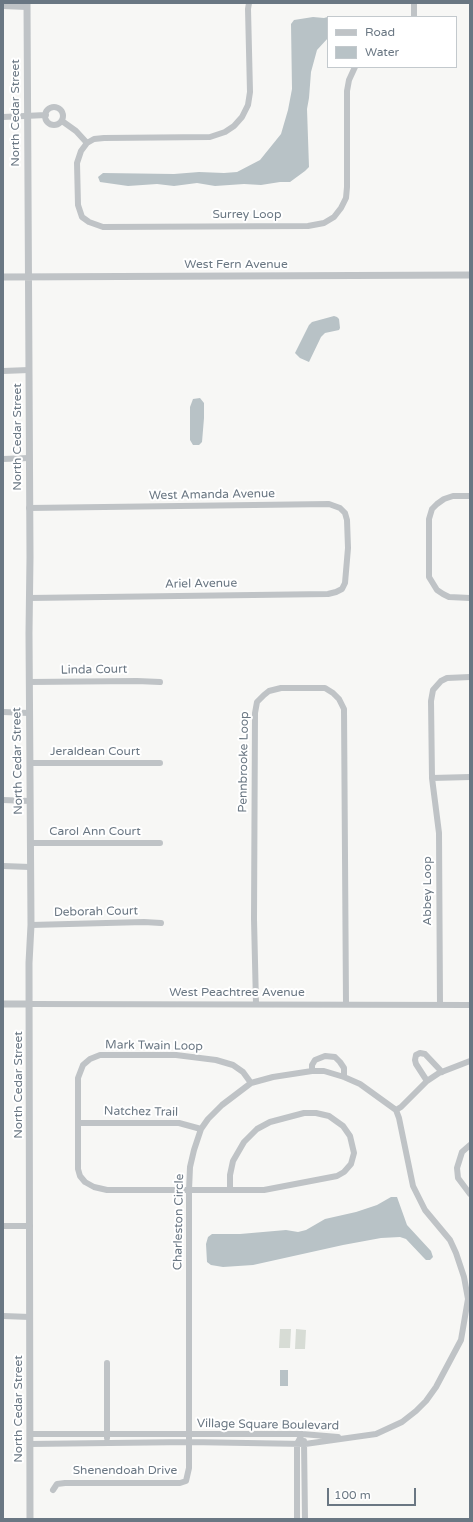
<!DOCTYPE html>
<style>
body{margin:0}
#map{position:relative;width:473px;height:1522px;overflow:hidden;background:#f7f7f5;font-family:"Varela Round",sans-serif}
canvas{display:block}
.frame{position:absolute;inset:0;border:4px solid #6a7783;pointer-events:none}
.legend{position:absolute;left:327px;top:16px;width:130px;height:52px;box-sizing:border-box;background:#fff;border:1px solid #c3c9cd;margin:0;padding:5px 7px;list-style:none;font-size:12px;color:#6a7783}
.legend li{display:flex;align-items:center;gap:8px;height:20px}
.legend b{width:20px;border:1px solid #c3c9cd}
.scale{position:absolute;left:327px;top:1488px;width:89px;height:18px;box-sizing:border-box;border:2px solid #6a7783;border-top:0;padding-left:5px;font-size:12px;line-height:14px;white-space:nowrap;color:#6a7783;-webkit-text-stroke:3px #fff;paint-order:stroke}
</style>
<div id="map">
<canvas width="473" height="1522"></canvas>
<div class="frame"></div>
<ul class="legend">
<li><b style="height:5px;background:#bfc3c6"></b>Road</li>
<li><b style="height:11px;background:#b8c2c6"></b>Water</li>
</ul>
<div class="scale">100 m</div>
</div>
<script>
const ctx = document.querySelector('canvas').getContext('2d');
ctx.lineJoin = 'round';
function fill(path, color) {
  ctx.fillStyle = color;
  ctx.fill(path, 'evenodd');
}
function toPath(rows) {
  const path = new Path2D();
  for (const r of rows) {
    if (r.length === 3) {
      path.moveTo(r[0] + r[2], r[1]);
      path.arc(r[0], r[1], r[2], 0, 2 * Math.PI);
      continue;
    }
    path.moveTo(r[0], r[1]);
    for (let i = 2; i < r.length; i += 2) path.lineTo(r[i], r[i + 1]);
  }
  return path;
}
function stroke(path, color, width, dash) {
  ctx.strokeStyle = color;
  ctx.lineWidth = width;
  ctx.lineCap = dash ? 'butt' : 'round';
  ctx.setLineDash(dash || []);
  ctx.stroke(path);
}
function label(font, color, halo, rows, align = 'center') {
  ctx.font = font + ' "Varela Round",sans-serif';
  ctx.lineWidth = 4;
  ctx.setLineDash([]);
  ctx.textBaseline = 'middle';
  ctx.strokeStyle = halo;
  ctx.fillStyle = color;
  for (const [text, x, y, turn = 0] of rows) {
    ctx.save();
    ctx.translate(x, y);
    ctx.rotate((+turn || 0) * Math.PI / 180);
    ctx.textAlign = isNaN(turn) ? turn : align;
    if (halo) ctx.strokeText(text, 0, 0);
    ctx.fillText(text, 0, 0);
    ctx.restore();
  }
}
const green = toPath([
 [280,1329,291,1329,290,1348,279,1348],
 [296,1329,306,1330,305,1349,295,1349]
]);
const water = toPath([
 [331,16,366,17,328,17,328,38,317,50,311,72,309,98,307,109,309,167,305,171,290,182,280,182,261,185,244,184,215,186,197,183,174,186,157,184,128,186,100,182,98,177,103,173,174,174,199,172,224,173,237,172,260,160,281,134,288,110,292,89,291,24,294,20,313,17,324,18],
 [334,316,337,317,339,319,340,328,339,330,325,333,321,337,309,362,300,358,295,353,309,325,312,322],
 [200,398,204,403,204,418,202,442,199,445,193,445,190,440,190,407,193,399],
 [391,1197,397,1197,407,1225,431,1251,433,1257,430,1260,426,1260,423,1257,406,1239,400,1237,381,1238,343,1245,253,1265,223,1267,211,1265,207,1262,206,1244,208,1237,212,1234,240,1234,286,1230,298,1232,306,1230,325,1219,356,1212,377,1205],
 [280,1370,288,1370,288,1386,280,1386]
]);
const minor = toPath([
 [249,3,248,9,250,92,248,105,242,117,234,126,225,132,210,137,104,138,94,139,87,143,81,151,77,163,78,205,82,217,89,222,103,227,308,226,324,223,334,217,341,208,346,198,347,187,347,91,349,80,355,67],
 [414,3,414,17],
 [3,6,27,7],
 [54,116,9],
 [3,117,46,115],
 [62,121,76,131,87,143],
 [3,371,29,370],
 [3,459,29,458],
 [470,496,453,496,444,499,437,504,432,509,429,519,429,577,437,590,443,594,449,597,470,598],
 [29,508,329,504,340,508,345,513,347,520,348,548,345,583,342,589,336,592,328,594,29,598],
 [29,682,137,681,160,682],
 [3,712,29,713],
 [30,763,160,763],
 [432,778,470,777],
 [3,800,30,801],
 [30,843,160,843],
 [3,866,30,867],
 [31,925,144,922,161,923],
 [30,1004,470,1005],
 [256,1004,254,919,255,713,257,702,264,695,269,691,281,688,325,688,333,693,339,699,344,709,346,1004],
 [440,1005,439,833,432,778,431,701,433,690,441,681,447,678,470,677],
 [312,1071,312,1065,315,1060,325,1056,335,1057,340,1062,344,1068,344,1077],
 [427,1081,416,1064,415,1060,416,1055,420,1053,425,1054,442,1072],
 [396,1110,401,1107,427,1081,439,1073,470,1061],
 [79,1123,179,1123,201,1129],
 [470,1145,462,1152,457,1168,458,1178,470,1194],
 [230,1190,230,1175,233,1161,244,1142,257,1129,270,1122,304,1113,316,1113,329,1116,343,1126,350,1136,354,1153,351,1164,344,1172,337,1176,264,1190,107,1190,94,1187,85,1182,80,1176,78,1169,78,1078,83,1065,90,1059,100,1055,176,1055,216,1060,233,1065,243,1072,251,1083],
 [3,1226,30,1226],
 [3,1316,30,1317],
 [107,1363,107,1438],
 [30,1434,302,1434,338,1437],
 [304,1441,305,1519],
 [30,1444,189,1442,305,1444,376,1434,402,1422,416,1411,426,1401,436,1387,461,1340,468,1299,464,1277,456,1253,450,1240,425,1210,413,1186,399,1118,396,1110,360,1084,344,1077,324,1071,312,1071,273,1077,251,1083,222,1105,208,1119,201,1129,194,1150,190,1167,189,1190,189,1468,186,1481,180,1483,65,1483,57,1484,53,1490],
 [297,1519,297,1444,302,1434]
]);
const tertiary = toPath([
 [27,3,30,557,29,633,31,925,29,963,30,1519],
 [3,277,470,275],
 [3,1004,30,1004]
]);
const streetNames = [
 ["North Cedar Street",16,113,-90],
 ["Surrey Loop",247,215],
 ["West Fern Avenue",236,265],
 ["North Cedar Street",18,437,-90],
 ["West Amanda Avenue",212,495,-1],
 ["Ariel Avenue",201,584,-1],
 ["Linda Court",94,670,-1],
 ["Jeraldean Court",95,752],
 ["North Cedar Street",18,761,-91],
 ["Pennbrooke Loop",244,762,-89],
 ["Carol Ann Court",95,832],
 ["Abbey Loop",428,891,-90],
 ["Deborah Court",96,912,-1],
 ["West Peachtree Avenue",237,993],
 ["Mark Twain Loop",154,1046,1],
 ["North Cedar Street",19,1085,-90],
 ["Natchez Trail",141,1112,1],
 ["Charleston Circle",179,1222,-89],
 ["North Cedar Street",19,1409,-90],
 ["Village Square Boulevard",268,1425,1],
 ["Shenendoah Drive",125,1471]
];
fill(green, '#d7dcd5');
fill(water, '#b8c2c6');
stroke(minor, '#bfc3c6', 6);
stroke(tertiary, '#bfc3c6', 7);
label('12px', '#6a7783', '#fff', streetNames);
</script>
